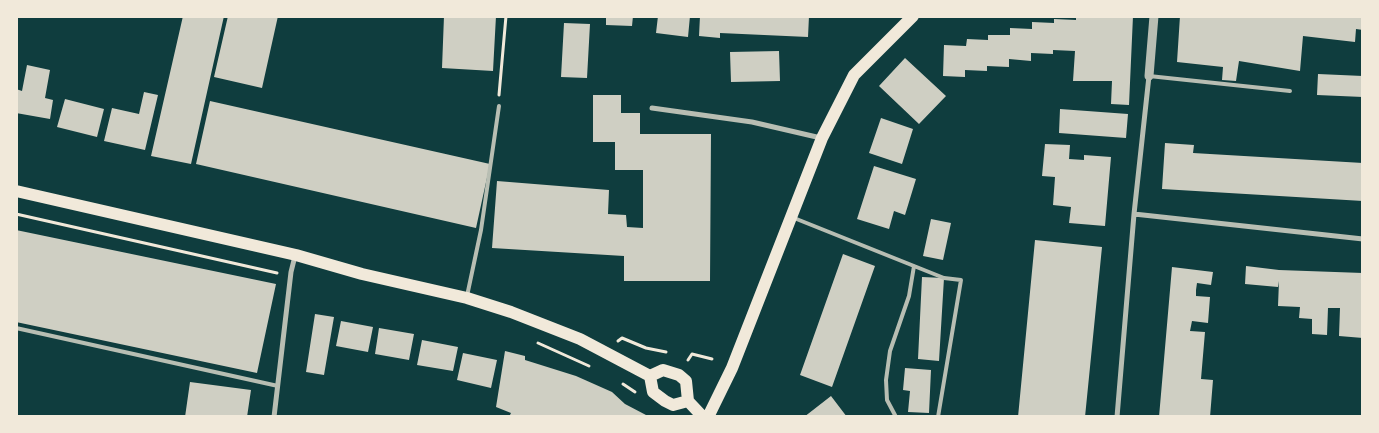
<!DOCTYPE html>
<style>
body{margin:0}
#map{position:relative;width:1379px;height:433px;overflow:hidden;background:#0f3d3e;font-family:"Asap Condensed",sans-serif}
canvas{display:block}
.frame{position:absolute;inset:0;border:18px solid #f1e9da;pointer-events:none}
</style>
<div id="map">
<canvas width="1379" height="433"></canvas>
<div class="frame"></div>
</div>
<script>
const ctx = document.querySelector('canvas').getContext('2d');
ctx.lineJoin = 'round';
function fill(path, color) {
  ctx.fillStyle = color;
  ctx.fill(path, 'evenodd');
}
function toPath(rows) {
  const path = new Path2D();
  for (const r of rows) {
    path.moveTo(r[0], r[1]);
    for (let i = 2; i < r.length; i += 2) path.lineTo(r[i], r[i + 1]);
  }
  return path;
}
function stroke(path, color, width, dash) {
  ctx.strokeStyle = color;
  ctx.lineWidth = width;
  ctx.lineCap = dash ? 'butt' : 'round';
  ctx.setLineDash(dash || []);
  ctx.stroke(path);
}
const building = toPath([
 [183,16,224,16,191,164,151,156],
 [228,16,278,16,262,88,214,77],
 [444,16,496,16,493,71,442,68],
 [606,16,633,16,632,26,606,25],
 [658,16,690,16,688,37,656,33],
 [700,16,809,16,808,37,720,33,720,38,699,36],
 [1076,16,1133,16,1129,105,1111,104,1112,81,1073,81,1075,51,1053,50,1053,54,1031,53,1031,61,1009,59,1009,67,987,66,987,71,965,70,965,77,943,76,944,45,966,46,967,39,988,40,988,35,1010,35,1010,28,1032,29,1032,22,1054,23,1054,19,1076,20],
 [1180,16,1363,16,1363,30,1356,29,1355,42,1303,36,1300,71,1239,61,1236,81,1222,80,1223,67,1177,62],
 [564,23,590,24,587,78,561,77],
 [779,51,780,81,731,82,730,52],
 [905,58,946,96,919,124,879,86],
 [27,65,50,70,45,98,53,100,50,119,16,113,16,89,22,91],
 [1318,74,1363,76,1363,97,1317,95],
 [144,92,158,95,145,150,104,141,112,108,139,114],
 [593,95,621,95,621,113,640,113,640,134,711,134,710,281,624,281,624,256,492,248,497,181,609,190,608,214,626,215,627,227,643,228,643,170,615,170,615,142,593,142],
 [65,99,104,109,97,137,57,127],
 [210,101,490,164,476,228,196,164],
 [1060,109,1128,114,1126,138,1059,133],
 [881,118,913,129,902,164,869,153],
 [1165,143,1194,145,1193,153,1363,163,1363,201,1162,189],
 [1045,144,1070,145,1069,159,1084,160,1084,155,1111,157,1105,226,1069,223,1071,207,1053,205,1055,177,1042,176],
 [874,166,916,179,905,215,894,211,889,229,857,219],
 [931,219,951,223,943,260,923,256],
 [16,230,276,284,257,373,16,322],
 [1035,240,1102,247,1085,417,1018,417],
 [843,254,875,266,832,387,800,375],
 [1246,266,1279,270,1363,273,1363,338,1339,336,1340,308,1328,308,1327,335,1312,334,1312,319,1299,318,1300,307,1278,306,1279,281,1278,287,1245,284],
 [1172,267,1213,272,1211,285,1197,283,1196,290,1196,296,1210,297,1208,323,1192,321,1190,331,1205,332,1201,379,1213,380,1210,417,1159,417],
 [922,277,944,278,939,361,918,359],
 [315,314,334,317,324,375,306,372],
 [341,321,373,327,368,352,336,346],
 [379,328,414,334,409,360,375,354],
 [422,340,458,347,453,371,417,365],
 [505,351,525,356,525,360,576,376,612,392,625,404,646,415,645,417,509,417,511,413,496,407],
 [463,353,497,360,491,388,457,380],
 [905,368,931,370,929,413,908,412,910,391,903,390],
 [190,382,251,390,247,417,185,417],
 [831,396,847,417,804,417]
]);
const path = toPath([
 [499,95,506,16],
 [16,214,277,273],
 [618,341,622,338,646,348,666,352],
 [538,343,589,366],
 [688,360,692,354,712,359],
 [623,384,635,392]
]);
const service = toPath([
 [1149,76,1290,91],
 [794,218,944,278,961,280,938,417],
 [467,296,481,230,499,106],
 [16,328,278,386],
 [896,417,887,400,886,380,890,351,909,296,914,266]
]);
const minor = toPath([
 [652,108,752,122,821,138],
 [1134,214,1363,239],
 [274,417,291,272,295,256],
 [1117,417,1134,214,1149,76]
]);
const tertiary = toPath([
 [1149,76,1154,16]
]);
const primary = toPath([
 [16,191,296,255,362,274,467,298,511,312,580,339,650,376],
 [650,376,663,370,679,375,686,381,688,401,703,417],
 [650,376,653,392,665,401,673,405,688,401],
 [708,417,732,368,822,138,854,75,913,16]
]);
fill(building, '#cfcfc3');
stroke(path, '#f1e9da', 3);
stroke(service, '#b8beb3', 4);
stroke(minor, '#b8beb3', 5);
stroke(tertiary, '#b8beb3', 9);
stroke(primary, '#f1e9da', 12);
</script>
